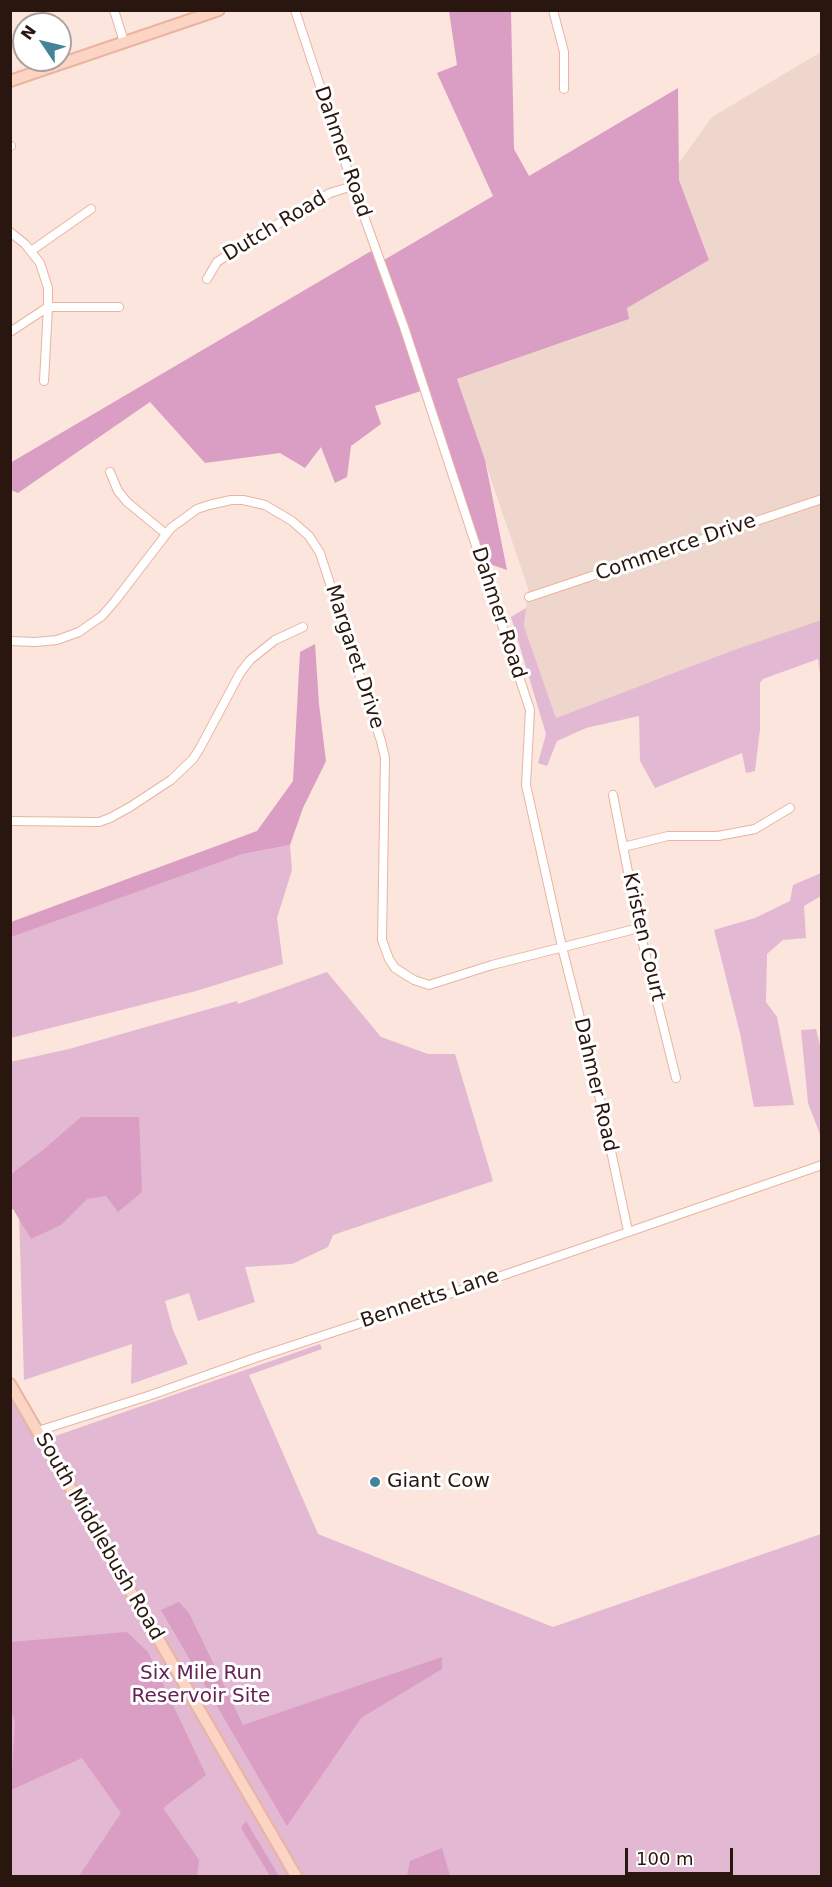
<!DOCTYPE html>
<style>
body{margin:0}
#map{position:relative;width:832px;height:1887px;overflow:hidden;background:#fce5dd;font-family:"DejaVu Sans",sans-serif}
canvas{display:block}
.frame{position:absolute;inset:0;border:12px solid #29160f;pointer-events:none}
.north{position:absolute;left:12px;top:12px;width:60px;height:60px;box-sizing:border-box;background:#fff;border:2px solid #a9a29f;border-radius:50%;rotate:305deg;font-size:16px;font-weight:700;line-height:24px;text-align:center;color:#29160f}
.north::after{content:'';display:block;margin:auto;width:21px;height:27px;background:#458498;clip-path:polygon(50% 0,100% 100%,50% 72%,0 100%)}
.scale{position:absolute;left:625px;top:1848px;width:108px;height:27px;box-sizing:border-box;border:3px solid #29160f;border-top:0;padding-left:8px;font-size:18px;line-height:21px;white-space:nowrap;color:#29160f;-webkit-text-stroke:4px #fff;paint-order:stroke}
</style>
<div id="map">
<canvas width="832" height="1887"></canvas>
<div class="frame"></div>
<div class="north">N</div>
<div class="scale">100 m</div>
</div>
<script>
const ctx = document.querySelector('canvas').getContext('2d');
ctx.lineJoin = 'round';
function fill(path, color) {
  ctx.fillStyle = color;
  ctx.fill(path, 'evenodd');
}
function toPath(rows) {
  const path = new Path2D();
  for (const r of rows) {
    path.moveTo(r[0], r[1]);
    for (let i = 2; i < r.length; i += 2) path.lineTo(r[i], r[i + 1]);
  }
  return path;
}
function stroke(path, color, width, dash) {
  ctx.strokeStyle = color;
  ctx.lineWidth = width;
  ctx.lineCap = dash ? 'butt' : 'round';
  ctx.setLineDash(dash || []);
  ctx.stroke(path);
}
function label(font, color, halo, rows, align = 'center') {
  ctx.font = font + ' "DejaVu Sans",sans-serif';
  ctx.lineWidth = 6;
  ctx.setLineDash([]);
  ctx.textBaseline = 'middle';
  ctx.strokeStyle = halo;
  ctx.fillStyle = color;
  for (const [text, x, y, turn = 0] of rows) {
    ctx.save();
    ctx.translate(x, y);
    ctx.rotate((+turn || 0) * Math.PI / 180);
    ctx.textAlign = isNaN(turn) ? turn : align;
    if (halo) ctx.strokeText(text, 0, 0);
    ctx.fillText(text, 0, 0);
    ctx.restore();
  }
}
const built = toPath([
 [821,52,821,620,731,651,556,718,524,626,528,588,457,379,629,319,626,308,709,260,679,180,678,164,712,117]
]);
const green = toPath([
 [526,608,524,626,556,718,731,651,821,620,821,682,818,659,763,679,760,683,760,729,755,771,746,773,742,753,655,788,640,761,639,716,586,728,557,741,547,766,538,763,546,734,511,617],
 [290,845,292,870,277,918,283,964,196,991,11,1038,10,937,243,854],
 [821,873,821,896,804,906,806,938,783,940,767,954,766,1002,777,1017,794,1105,754,1107,740,1033,714,930,755,918,790,901,793,885],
 [327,972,381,1037,428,1054,455,1054,493,1181,333,1235,328,1247,292,1264,245,1267,255,1302,198,1321,189,1293,165,1301,173,1330,188,1364,131,1384,132,1344,24,1380,18,1180,15,1171,10,1174,10,1062,69,1049,237,1001,238,1004],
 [816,1029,821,1049,821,1137,808,1103,801,1030],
 [320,1344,322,1349,249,1375,318,1534,553,1627,821,1534,821,1876,11,1876,10,1396,38,1442]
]);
const forest = toPath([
 [449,11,511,11,514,149,529,176,678,88,679,180,709,260,627,308,629,319,457,379,485,460,507,570,484,562,427,389,375,406,381,424,351,446,347,477,335,483,321,447,305,468,280,453,205,463,150,402,18,493,11,490,10,463,378,247,384,260,493,196,437,73,457,65],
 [315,644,319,704,326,761,303,808,290,845,243,854,11,937,11,922,257,831,293,781,300,652],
 [81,1117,139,1117,142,1192,118,1212,106,1196,87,1199,61,1225,31,1239,13,1209,11,1210,11,1174,43,1150],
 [179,1602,189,1613,243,1725,442,1657,442,1669,361,1718,287,1826,161,1610],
 [127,1632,148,1652,206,1775,163,1808,199,1860,197,1876,79,1876,121,1813,82,1758,11,1790,15,1722,11,1711,11,1642],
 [246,1821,279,1876,270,1876,241,1828],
 [442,1848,450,1876,407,1876,410,1861]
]);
const street = toPath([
 [114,10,124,42],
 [295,10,353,186,404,327,530,710,526,785,562,947,597,1085,628,1231],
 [553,10,564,52,564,89],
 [10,146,11,146],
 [10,232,25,244,40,263,48,288,48,307,44,381],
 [31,251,91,209],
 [207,279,217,262,244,244,330,193,353,186],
 [10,332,48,307,119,307],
 [110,472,118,491,127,502,166,534],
 [529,597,822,499],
 [10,641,35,642,57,640,79,632,102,616,115,601,171,528,197,509,209,505,231,500,243,500,265,505,292,521,309,536,320,553,381,741,385,758,382,940,389,959,395,968,414,980,429,985,492,965,639,928],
 [613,795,639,928,676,1078],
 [10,821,99,822,110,818,130,807,171,780,193,759,200,748,240,673,250,660,275,640,303,627],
 [623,847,668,836,718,836,755,829,790,808],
 [38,1431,151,1395,258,1357,452,1293,822,1165]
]);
const secondary = toPath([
 [10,81,219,10],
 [10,1384,296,1876]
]);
const markers = [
 [375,1482,6,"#458498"]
];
const streetNames = [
 ["Dahmer Road",342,152,71],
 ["Dutch Road",275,227,-31],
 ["Commerce Drive",676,548,-19],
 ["Dahmer Road",498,613,72],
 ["Margaret Drive",354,657,72],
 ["Kristen Court",643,937,77],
 ["Dahmer Road",595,1085,77],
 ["Bennetts Lane",430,1299,-19],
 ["South Middlebush Road",99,1537,60]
];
const poiNames = [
 ["Giant Cow",387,1482]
];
const parkNames = [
 ["Six Mile Run",201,1674],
 ["Reservoir Site",201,1697]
];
fill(built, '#efd6cc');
fill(green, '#e3b8d2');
fill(forest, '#da9dc3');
stroke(street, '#e9b4a0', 10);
stroke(secondary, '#e9b4a0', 14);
stroke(street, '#fff', 8);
stroke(secondary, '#fbd4c4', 10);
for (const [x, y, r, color] of markers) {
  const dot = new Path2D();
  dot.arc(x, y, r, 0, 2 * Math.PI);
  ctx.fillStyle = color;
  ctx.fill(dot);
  stroke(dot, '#fff', 2);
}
label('20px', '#29160f', '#fff', streetNames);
label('20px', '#29160f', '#fff', poiNames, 'left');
label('20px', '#682153', '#fff', parkNames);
</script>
